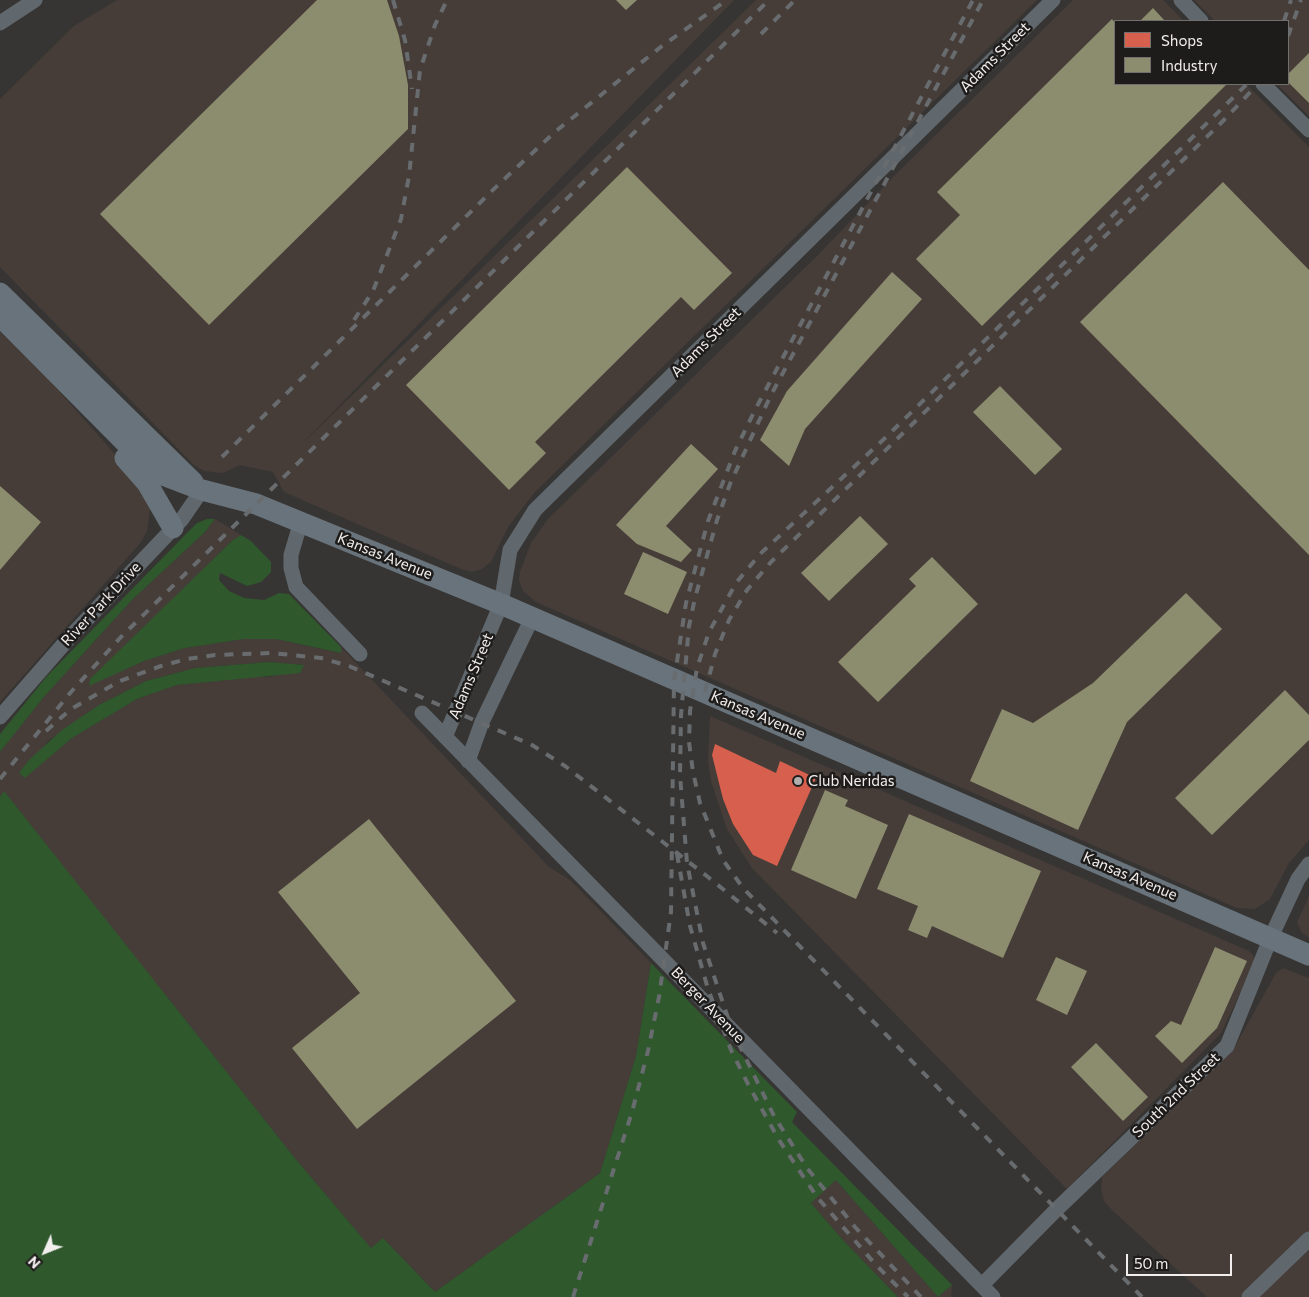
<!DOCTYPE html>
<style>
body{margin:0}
#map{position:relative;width:1309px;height:1297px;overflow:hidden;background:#373533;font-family:Commissioner,sans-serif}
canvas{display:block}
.legend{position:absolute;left:1114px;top:20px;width:175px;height:65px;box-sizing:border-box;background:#1e1c1b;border:1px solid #72706f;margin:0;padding:6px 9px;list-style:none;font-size:15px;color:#f1eeed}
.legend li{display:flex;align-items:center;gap:10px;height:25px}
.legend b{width:25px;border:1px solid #72706f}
.north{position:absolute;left:20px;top:1227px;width:50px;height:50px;-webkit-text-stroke:4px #1e1c1b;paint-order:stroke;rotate:226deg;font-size:14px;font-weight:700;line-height:20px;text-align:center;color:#f1eeed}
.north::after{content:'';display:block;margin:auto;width:18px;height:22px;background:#f1eeed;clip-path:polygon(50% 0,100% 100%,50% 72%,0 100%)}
.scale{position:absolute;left:1126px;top:1254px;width:106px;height:22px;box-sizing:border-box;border:2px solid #f1eeed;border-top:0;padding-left:6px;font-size:15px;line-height:18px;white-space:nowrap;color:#f1eeed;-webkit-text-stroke:4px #1e1c1b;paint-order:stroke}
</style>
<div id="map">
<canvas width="1309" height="1297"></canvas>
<ul class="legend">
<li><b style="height:14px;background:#d6604d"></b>Shops</li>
<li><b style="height:14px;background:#8c8c6e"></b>Industry</li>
</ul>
<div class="north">N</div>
<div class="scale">50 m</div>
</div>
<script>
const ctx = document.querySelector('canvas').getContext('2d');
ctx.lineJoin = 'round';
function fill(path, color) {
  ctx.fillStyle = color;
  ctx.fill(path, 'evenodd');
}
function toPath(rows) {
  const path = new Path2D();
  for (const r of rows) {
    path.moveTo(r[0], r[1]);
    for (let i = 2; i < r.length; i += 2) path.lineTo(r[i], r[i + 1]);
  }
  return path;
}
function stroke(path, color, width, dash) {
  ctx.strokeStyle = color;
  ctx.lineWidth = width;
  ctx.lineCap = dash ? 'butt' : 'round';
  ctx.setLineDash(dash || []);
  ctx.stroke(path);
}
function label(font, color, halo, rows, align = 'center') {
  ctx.font = font + ' Commissioner,sans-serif';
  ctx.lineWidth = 5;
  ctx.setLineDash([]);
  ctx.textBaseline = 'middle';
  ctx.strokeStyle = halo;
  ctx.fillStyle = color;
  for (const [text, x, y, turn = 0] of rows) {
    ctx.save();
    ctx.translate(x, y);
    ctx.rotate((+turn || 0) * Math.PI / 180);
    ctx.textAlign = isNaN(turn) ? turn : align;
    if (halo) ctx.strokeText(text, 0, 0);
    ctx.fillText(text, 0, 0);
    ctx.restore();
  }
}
const built = toPath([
 [117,0,734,0,296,450,756,0,1037,0,534,493,508,527,491,562,482,569,472,572,461,569,284,492,273,472,240,465,223,473,204,471,194,465,0,267,0,99,74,26],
 [1073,0,1163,0,1184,21,1115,21,1115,84,1246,84,1309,147,1309,840,1289,863,1270,899,1255,909,1237,908,536,602,523,591,519,580,520,572,531,543,548,519,818,255,897,173],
 [1194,0,1309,0,1309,116,1277,84,1288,84,1288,21,1215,21],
 [0,332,49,380,137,479,150,508,147,531,141,542,0,702],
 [215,519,241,535,233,540,91,679,89,685,144,661,185,648,210,644,244,639,276,639,340,653,341,647,549,867,570,880,651,963,636,1056,600,1173,435,1292,383,1238,371,1248,294,1157,4,792,0,797,0,752,14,733,43,698,132,600,205,532],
 [269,662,304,665,269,677,249,677,177,685,137,699,72,738,25,777,48,741,99,705,146,681,195,668],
 [710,716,1249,951,1253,955,1255,962,1221,1033,1067,1189,752,868,727,829,711,781,708,761],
 [1309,896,1309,938,1302,933,1297,922],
 [1283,968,1309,978,1309,1297,1207,1297,1113,1211,1104,1201,1101,1190,1102,1177,1233,1050,1276,973],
 [836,1180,938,1297,952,1285,951,1297,898,1297,842,1239,811,1203]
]);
const green = toPath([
 [207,519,215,519,205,532,132,600,43,698,0,752,0,734,47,676,185,535,197,523],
 [241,535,251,541,271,562,271,572,261,582,247,586,220,573,219,580,229,591,244,598,264,600,279,593,289,594,341,647,341,653,276,639,244,639,185,648,144,661,89,686,90,679,233,540],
 [269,662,304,665,300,673,177,685,137,699,72,738,25,778,19,773,29,760,62,730,99,705,146,681,195,668],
 [4,791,294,1157,371,1248,383,1238,435,1292,600,1173,636,1056,651,963,797,1112,792,1122,952,1285,938,1297,836,1180,811,1203,842,1239,898,1297,0,1297,0,797]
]);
const shops = toPath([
 [715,744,776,773,780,761,816,778,777,866,753,855,733,824,723,799,712,755]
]);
const industry = toPath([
 [317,0,387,0,399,36,408,85,408,129,209,325,100,214],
 [616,0,637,0,626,10],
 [1153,8,1165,21,1140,21],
 [1112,19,1115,23,1115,84,1227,84,982,326,916,259,960,215,937,192],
 [1309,53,1309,103,1288,82,1288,74],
 [627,167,732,273,694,310,681,297,535,442,546,453,509,490,406,385],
 [1223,182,1309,270,1309,555,1080,322],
 [892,272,922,299,805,429,789,466,760,440,787,391],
 [1000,386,1062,449,1035,475,973,412],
 [691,444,718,469,666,526,692,550,681,562,637,544,616,525],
 [0,486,41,522,0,570],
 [860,516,888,544,829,601,801,573],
 [643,552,687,572,668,614,624,594],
 [932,557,978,604,878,702,838,662,916,586,909,579],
 [1186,593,1222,629,1127,722,1078,830,970,781,1002,709,1033,723,1093,683],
 [1285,690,1309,715,1309,740,1212,835,1175,798],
 [825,790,848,800,845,806,888,825,856,899,791,870],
 [909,814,1041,871,1003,958,932,926,927,938,908,930,918,906,877,889],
 [369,819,516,1001,357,1129,292,1048,360,993,278,892],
 [1215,947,1247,961,1217,1028,1182,1063,1155,1036,1171,1021,1181,1025],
 [1056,957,1087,971,1067,1015,1036,1000],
 [1096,1043,1148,1097,1123,1121,1071,1067]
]);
const street = toPath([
 [1181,0,1201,21],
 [0,23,35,0],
 [1263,84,1309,130],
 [301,521,291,555,291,568,296,587,360,654],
 [422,713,993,1297],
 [0,717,69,638,182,519,202,490],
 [445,737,501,604,510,550,535,510,1053,0],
 [468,761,482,722,532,618],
 [982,1285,1056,1210,1227,1046,1271,937,1298,879,1309,864],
 [1249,1297,1309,1239]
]);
const secondary = toPath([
 [0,293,193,482],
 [0,316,126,443,160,474,202,490,256,504,501,604,1309,955],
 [125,458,147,483,173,528]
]);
const rail = toPath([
 [393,0,405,40,412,89],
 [1284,21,1291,0],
 [761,34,795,0],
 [1288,36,1301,0],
 [354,320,373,291,401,219,409,176,420,70,435,25,447,0],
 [222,457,499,184,556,131,662,46,727,0],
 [705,692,715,654,729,620,747,590,771,562,1221,123,1258,84],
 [46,731,71,709,120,681,161,666,187,659,215,655,272,653,321,658,349,666,532,745,565,766,708,877,777,933],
 [0,779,71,692,120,638,769,0],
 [677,854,690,926,708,989,731,1050,749,1086,779,1140,817,1197,876,1265,908,1297],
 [573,1297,632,1112,648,1051,659,997,671,912,674,681,686,603,708,521,735,451,755,410,973,0],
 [921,1297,855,1227,807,1168,774,1116,732,1030,703,943,687,863,680,775,681,715,689,626,695,598,717,520,730,484,770,397,983,0],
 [1142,1297,743,888,723,860,700,803,693,772,689,742,690,711,697,668,709,632,736,583,760,554,884,439,1247,84]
]);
const markers = [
 [798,781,5,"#b0adac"]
];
const streetNames = [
 ["Adams Street",995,57,-45],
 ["Adams Street",706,342,-45],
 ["Kansas Avenue",385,556,22],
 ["River Park Drive",101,604,-47],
 ["Adams Street",471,676,-67],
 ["Kansas Avenue",758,715,23],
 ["Kansas Avenue",1130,876,23],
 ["Berger Avenue",708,1005,46],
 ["South 2nd Street",1176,1095,-44]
];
const poiNames = [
 ["Club Neridas",808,781]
];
fill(built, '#463d39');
fill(green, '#2f582d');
fill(shops, '#d6604d');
fill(industry, '#8c8c6e');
stroke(street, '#60686e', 15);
stroke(secondary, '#68737c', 21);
stroke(rail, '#686c6f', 4, [9, 9]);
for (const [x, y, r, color] of markers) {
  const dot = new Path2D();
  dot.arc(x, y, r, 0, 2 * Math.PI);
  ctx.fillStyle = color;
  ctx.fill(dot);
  stroke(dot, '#1e1c1b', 2);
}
label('15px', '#f1eeed', '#1e1c1b', streetNames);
label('15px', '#f1eeed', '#1e1c1b', poiNames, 'left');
</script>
